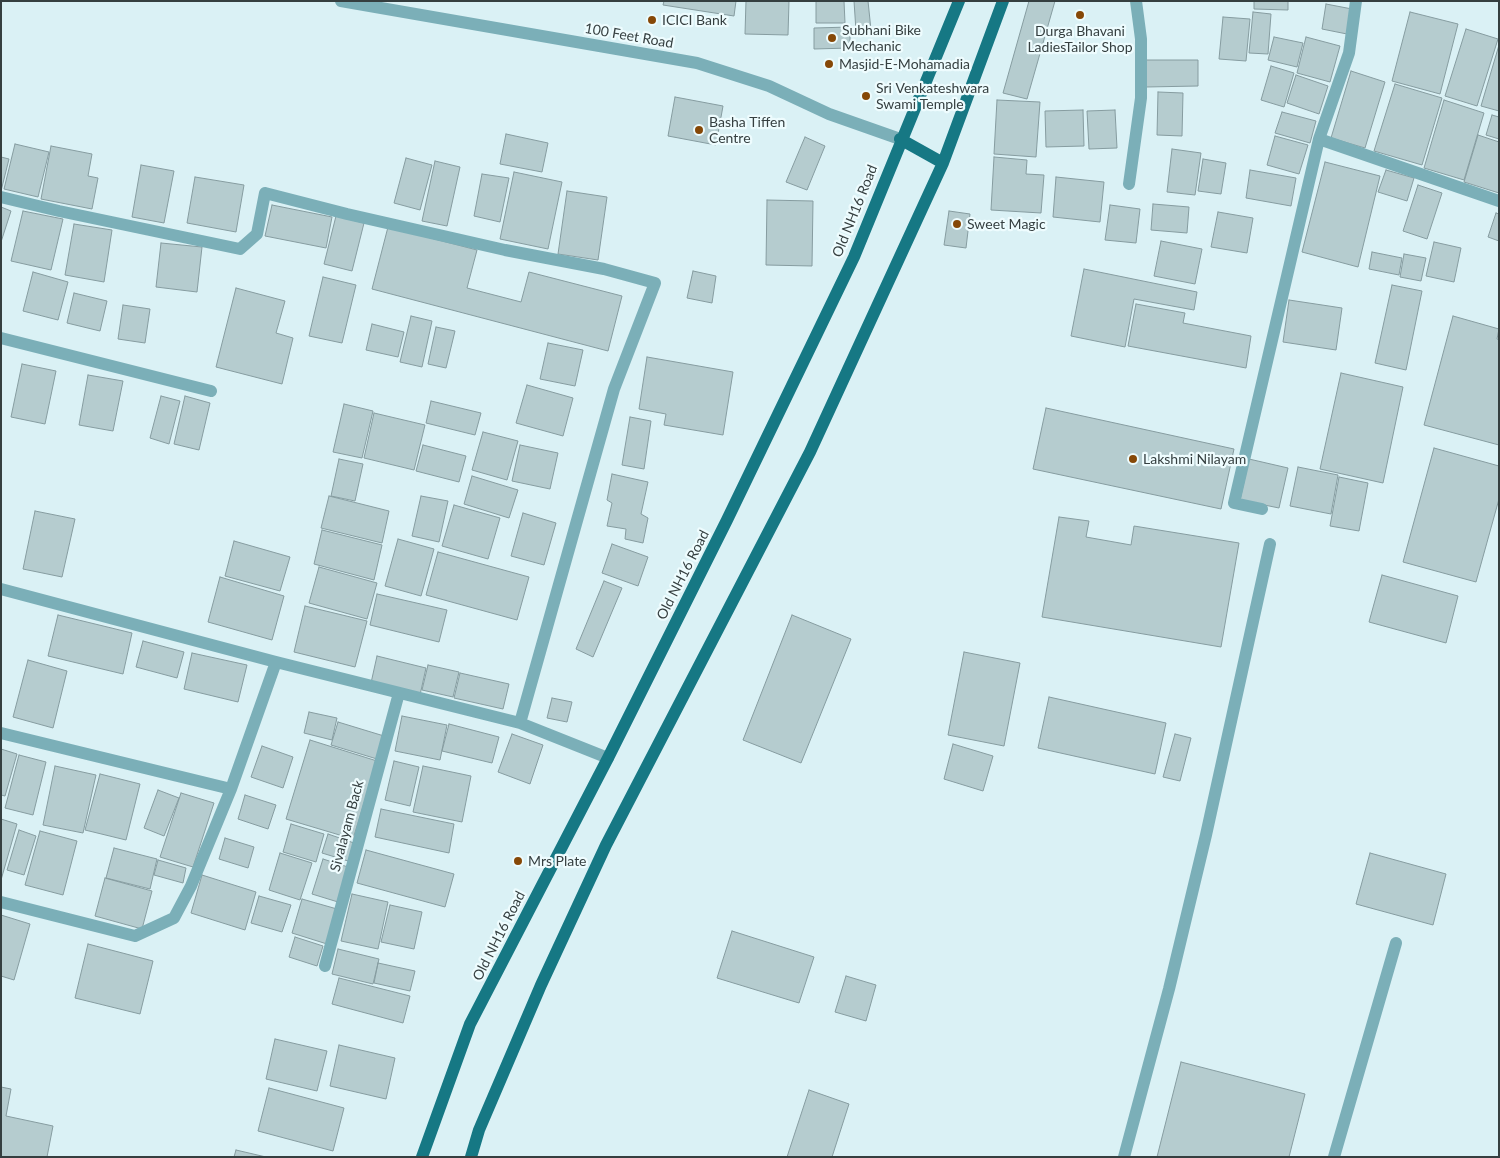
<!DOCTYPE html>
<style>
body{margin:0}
#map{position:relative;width:1500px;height:1158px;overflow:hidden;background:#daf1f5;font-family:Lato,sans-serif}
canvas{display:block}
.frame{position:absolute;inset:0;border:2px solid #353f40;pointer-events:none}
</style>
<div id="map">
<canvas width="1500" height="1158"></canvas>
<div class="frame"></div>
</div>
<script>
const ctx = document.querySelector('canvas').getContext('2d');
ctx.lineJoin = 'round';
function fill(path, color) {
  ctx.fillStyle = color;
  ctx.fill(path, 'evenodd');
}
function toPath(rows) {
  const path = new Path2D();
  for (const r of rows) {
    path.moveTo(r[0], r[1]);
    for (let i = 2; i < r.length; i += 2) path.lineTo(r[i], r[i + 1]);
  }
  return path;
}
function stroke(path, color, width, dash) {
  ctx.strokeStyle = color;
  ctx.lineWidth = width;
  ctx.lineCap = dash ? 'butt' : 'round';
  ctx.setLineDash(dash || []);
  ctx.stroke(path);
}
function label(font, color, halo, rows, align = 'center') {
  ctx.font = font + ' Lato,sans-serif';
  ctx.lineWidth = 4.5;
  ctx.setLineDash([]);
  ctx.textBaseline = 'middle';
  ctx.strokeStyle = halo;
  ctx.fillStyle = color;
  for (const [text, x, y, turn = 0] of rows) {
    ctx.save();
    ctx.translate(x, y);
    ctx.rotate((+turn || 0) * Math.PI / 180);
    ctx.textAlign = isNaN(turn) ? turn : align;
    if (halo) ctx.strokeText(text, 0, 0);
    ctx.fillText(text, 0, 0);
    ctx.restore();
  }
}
const building = toPath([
 [664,1,736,1,734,16,663,5,664,1],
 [746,1,789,1,788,35,745,34,746,1],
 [816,1,844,1,845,23,816,23,816,1],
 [854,1,868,1,871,30,856,31,854,1],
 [1029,1,1055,1,1027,99,1003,93,1029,1],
 [1254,1,1288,1,1288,10,1254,9,1254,1],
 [1326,4,1352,9,1347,34,1322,29,1326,4],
 [1253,12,1271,14,1268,54,1249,53,1253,12],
 [1410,12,1458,24,1440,94,1392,81,1410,12],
 [1223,17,1250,19,1246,61,1219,59,1223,17],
 [850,27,850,48,814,49,814,28,850,27],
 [1466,29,1498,39,1477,106,1445,96,1466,29],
 [1274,37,1303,43,1297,67,1268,60,1274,37],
 [1306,37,1340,46,1330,82,1297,73,1306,37],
 [1499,45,1499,111,1481,106,1499,45],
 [1146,60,1198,60,1198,86,1146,87,1146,60],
 [1271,66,1294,73,1284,107,1261,100,1271,66],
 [1351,71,1385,82,1365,148,1331,138,1351,71],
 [1296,75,1328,86,1319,114,1287,103,1296,75],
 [1395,84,1442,98,1422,165,1374,151,1395,84],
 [1158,92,1183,93,1182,136,1157,135,1158,92],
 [675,97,723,106,716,145,668,136,675,97],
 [997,100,1040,102,1036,157,994,154,997,100],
 [1444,100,1484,113,1464,180,1424,168,1444,100],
 [1083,110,1084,146,1046,147,1045,111,1083,110],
 [1115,110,1117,148,1089,149,1087,111,1115,110],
 [1282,112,1316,121,1310,143,1275,133,1282,112],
 [1492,115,1499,117,1499,139,1486,135,1492,115],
 [506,134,548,143,542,172,500,164,506,134],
 [1478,135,1499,142,1499,193,1464,182,1478,135],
 [1275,136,1308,145,1299,174,1267,165,1275,136],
 [805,137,825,146,807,190,786,182,805,137],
 [15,144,49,152,38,197,4,189,15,144],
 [51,146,92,154,88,176,98,178,92,209,41,199,51,146],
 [1172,149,1201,153,1195,195,1167,192,1172,149],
 [1,157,9,159,1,191,1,157],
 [994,157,1027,160,1026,174,1044,175,1041,213,991,210,994,157],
 [406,158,432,165,420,210,394,203,406,158],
 [1203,159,1226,163,1221,194,1198,191,1203,159],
 [435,161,460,167,447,226,422,221,435,161],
 [1325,162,1380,176,1358,267,1302,252,1325,162],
 [141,165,174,171,164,223,132,217,141,165],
 [1250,170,1296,178,1291,206,1246,198,1250,170],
 [1386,170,1414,178,1407,201,1378,192,1386,170],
 [514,172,562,182,548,249,500,239,514,172],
 [482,174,509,178,500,222,474,216,482,174],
 [195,177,244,185,236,232,187,223,195,177],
 [1056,177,1104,182,1100,222,1053,217,1056,177],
 [1418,185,1442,193,1427,239,1403,231,1418,185],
 [567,191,607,197,598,260,558,254,567,191],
 [767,200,813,201,812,266,766,265,767,200],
 [1153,204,1189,207,1187,233,1151,230,1153,204],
 [272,205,332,217,326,248,265,236,272,205],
 [1110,205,1140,209,1136,243,1105,240,1110,205],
 [1,207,11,211,1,242,1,207],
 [23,211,63,219,51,270,11,261,23,211],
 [949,211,970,214,966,248,944,245,949,211],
 [1218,212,1253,218,1247,253,1211,247,1218,212],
 [1496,213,1499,214,1499,241,1488,237,1496,213],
 [336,216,364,223,352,271,324,264,336,216],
 [74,224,112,230,104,282,65,275,74,224],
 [388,227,477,250,467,288,521,302,529,272,622,296,608,351,372,289,388,227],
 [1161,241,1202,249,1195,284,1154,276,1161,241],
 [1434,242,1461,248,1454,282,1426,276,1434,242],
 [161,243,202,247,197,292,156,287,161,243],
 [1372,252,1402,258,1399,275,1369,269,1372,252],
 [1404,254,1426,258,1421,281,1400,277,1404,254],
 [1084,269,1197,292,1194,310,1134,299,1125,347,1071,336,1084,269],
 [693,271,716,276,712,303,687,298,693,271],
 [33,272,68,282,58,320,23,311,33,272],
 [323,277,356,285,342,343,309,336,323,277],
 [1392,285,1422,291,1406,370,1375,363,1392,285],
 [236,288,285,301,276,333,293,338,282,384,216,367,236,288],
 [74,293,107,301,100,331,67,323,74,293],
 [1289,300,1342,308,1336,350,1283,342,1289,300],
 [1136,304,1185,313,1183,323,1251,336,1246,368,1128,346,1136,304],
 [123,305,150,309,145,343,118,339,123,305],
 [411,316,432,321,422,367,400,362,411,316],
 [1453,316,1499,329,1497,339,1499,340,1499,445,1424,425,1453,316],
 [372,324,404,332,398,357,366,350,372,324],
 [436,327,455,331,446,368,428,364,436,327],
 [548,343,583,350,575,386,540,379,548,343],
 [647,357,733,372,723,435,664,425,666,414,639,409,647,357],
 [22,364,56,371,45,424,11,417,22,364],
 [1341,373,1403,387,1383,483,1320,469,1341,373],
 [88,375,123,381,113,431,79,425,88,375],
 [527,385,573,398,563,436,516,423,527,385],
 [161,396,180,401,169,444,150,438,161,396],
 [185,396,210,403,199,450,174,444,185,396],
 [431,401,481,413,475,435,426,423,431,401],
 [344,404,373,411,362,458,333,452,344,404],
 [1046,408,1234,449,1221,509,1033,469,1046,408],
 [374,413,425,425,414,470,364,458,374,413],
 [630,417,651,421,644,469,622,465,630,417],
 [483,432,518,441,507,480,472,470,483,432],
 [423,445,466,456,459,482,416,471,423,445],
 [520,445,558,453,550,489,512,481,520,445],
 [1434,448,1499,466,1499,499,1476,582,1403,562,1434,448],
 [339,459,363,464,355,501,331,496,339,459],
 [1249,459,1288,468,1279,508,1240,500,1249,459],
 [1298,467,1338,475,1331,514,1290,506,1298,467],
 [612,474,648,482,641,514,648,518,643,543,625,539,626,529,607,526,612,503,607,500,612,474],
 [472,476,518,490,509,518,464,504,472,476],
 [1339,477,1368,483,1359,531,1330,526,1339,477],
 [329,496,389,511,382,543,321,528,329,496],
 [421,496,448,501,439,542,412,536,421,496],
 [454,505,500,518,488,559,442,546,454,505],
 [35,511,75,519,62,577,23,569,35,511],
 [523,513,556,523,544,565,511,556,523,513],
 [1059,517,1089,521,1086,537,1131,545,1134,526,1239,543,1221,647,1042,617,1059,517],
 [322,530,382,545,374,580,314,564,322,530],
 [398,539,434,549,421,596,385,586,398,539],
 [234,541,290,557,280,591,225,576,234,541],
 [612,544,648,557,638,586,602,573,612,544],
 [438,552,529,577,517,620,426,595,438,552],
 [319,567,377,583,367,619,309,603,319,567],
 [1382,575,1458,596,1446,643,1369,622,1382,575],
 [220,577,284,596,272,640,208,622,220,577],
 [604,581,622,588,593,657,576,649,604,581],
 [377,594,447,610,439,642,370,625,377,594],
 [305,606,367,621,355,667,294,652,305,606],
 [58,615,132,633,123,674,48,656,58,615],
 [792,615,851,639,801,763,743,740,792,615],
 [143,641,184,652,177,678,136,667,143,641],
 [964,652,1020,663,1004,746,948,735,964,652],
 [192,653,247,665,238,702,184,689,192,653],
 [377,656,426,668,420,695,371,683,377,656],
 [28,660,67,671,53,728,13,717,28,660],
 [428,665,459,672,453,697,422,690,428,665],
 [460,673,509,684,503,709,454,698,460,673],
 [1049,697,1166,723,1155,774,1038,748,1049,697],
 [552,698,572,702,567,722,547,718,552,698],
 [309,712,337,718,332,740,304,733,309,712],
 [402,716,447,725,440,760,395,751,402,716],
 [338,722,384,736,377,759,331,745,338,722],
 [449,724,499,737,492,763,442,751,449,724],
 [512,734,543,745,530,784,498,772,512,734],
 [1175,734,1191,738,1180,781,1163,777,1175,734],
 [310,740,377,761,353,839,286,819,310,740],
 [953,744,993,756,983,791,944,779,953,744],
 [262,746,293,757,283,788,251,777,262,746],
 [1,749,17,754,5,796,1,795,1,749],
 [19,755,46,762,33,815,5,808,19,755],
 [394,761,419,767,410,806,385,800,394,761],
 [55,766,96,775,83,833,43,825,55,766],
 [423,766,471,776,462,822,413,812,423,766],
 [100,774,140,784,126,840,85,830,100,774],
 [158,790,179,798,164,836,144,828,158,790],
 [181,793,214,803,193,867,160,857,181,793],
 [245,795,276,805,268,829,238,819,245,795],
 [381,809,454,824,449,853,375,837,381,809],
 [1,819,17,824,1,880,1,819],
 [291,824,324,834,316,862,283,852,291,824],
 [19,830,36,836,24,875,7,870,19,830],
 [40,831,77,841,63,895,25,885,40,831],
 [328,834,354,843,348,861,322,853,328,834],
 [225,838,254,847,248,868,219,859,225,838],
 [114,848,157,859,150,889,106,878,114,848],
 [366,850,454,874,445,907,357,883,366,850],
 [280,853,312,863,300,900,269,890,280,853],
 [1370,853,1446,874,1433,925,1356,904,1370,853],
 [323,859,348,867,338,902,312,894,323,859],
 [158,860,186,868,183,883,154,875,158,860],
 [202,875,256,892,245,930,191,913,202,875],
 [105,878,152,891,142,929,95,916,105,878],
 [352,894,388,902,378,949,341,941,352,894],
 [259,896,291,905,282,932,251,923,259,896],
 [302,899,337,909,327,944,292,933,302,899],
 [390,905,422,912,414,949,381,942,390,905],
 [1,915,30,924,14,980,1,976,1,915],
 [732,931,814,957,799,1003,717,978,732,931],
 [295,937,323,946,317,966,289,957,295,937],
 [88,944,153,961,140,1014,75,998,88,944],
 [338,949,379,959,373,984,332,974,338,949],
 [378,963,415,971,410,991,374,983,378,963],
 [846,976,876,985,866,1021,835,1012,846,976],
 [339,978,410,996,403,1023,332,1004,339,978],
 [275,1039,327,1051,317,1091,266,1079,275,1039],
 [339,1045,395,1058,386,1099,330,1086,339,1045],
 [1181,1062,1305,1094,1289,1157,1157,1157,1181,1062],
 [1,1087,11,1089,6,1116,53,1126,47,1157,1,1157,1,1087],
 [269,1088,344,1108,333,1151,258,1131,269,1088],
 [809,1090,849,1104,832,1157,787,1157,809,1090],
 [236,1150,266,1157,234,1157,236,1150]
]);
const minor = toPath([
 [341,1,697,63,769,86,829,114,900,139],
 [1319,139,1499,201],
 [1129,184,1141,98,1141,39,1136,1],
 [1,197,59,211,240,249,257,234,265,193,347,214,505,250,604,269,655,283,614,389,520,723],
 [1,338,211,391],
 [1262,509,1234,503,1319,139,1349,53,1356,1],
 [1,589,276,662,520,723,608,758],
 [1,733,231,789],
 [1,902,135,936,174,918,191,886,231,789,276,662],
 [325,966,399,693],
 [1124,1157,1169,989,1206,835,1270,544],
 [1334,1157,1396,943]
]);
const major = toPath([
 [900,139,943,163],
 [422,1157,470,1024,608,758,727,520,854,257,959,1],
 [471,1157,479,1130,541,985,606,845,810,452,943,163,1003,1]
]);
const markers = [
 [1080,15,5,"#864807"],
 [652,20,5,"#864807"],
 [832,38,5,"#864807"],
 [829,64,5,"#864807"],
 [866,96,5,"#864807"],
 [699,130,5,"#864807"],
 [957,224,5,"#864807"],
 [1133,459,5,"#864807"],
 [518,861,5,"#864807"]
];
const poiNames = [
 ["ICICI Bank",662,20],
 ["Subhani Bike",842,30],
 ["Mechanic",842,46],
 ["Durga Bhavani",1080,31,"center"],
 ["LadiesTailor Shop",1080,47,"center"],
 ["Masjid-E-Mohamadia",839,64],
 ["Sri Venkateshwara",876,88],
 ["Swami Temple",876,104],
 ["Basha Tiffen",709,122],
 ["Centre",709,138],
 ["Sweet Magic",967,224],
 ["Lakshmi Nilayam",1143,459],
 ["Mrs Plate",528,861]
];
const streetNames = [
 ["100 Feet Road",629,36,10],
 ["Old NH16 Road",855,211,-68],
 ["Old NH16 Road",683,575,-63],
 ["Sivalayam Back",347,826,-75],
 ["Old NH16 Road",499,936,-63]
];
fill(building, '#b5cccf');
stroke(building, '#869ca0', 1);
stroke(minor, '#7bafb8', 12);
stroke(major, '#167884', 12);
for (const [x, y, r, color] of markers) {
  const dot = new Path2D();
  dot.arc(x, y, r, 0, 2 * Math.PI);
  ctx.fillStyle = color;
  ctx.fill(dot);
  stroke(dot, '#eefcfe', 2);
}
label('14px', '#353f40', '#eefcfe', poiNames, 'left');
label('14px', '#353f40', '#eefcfe', streetNames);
</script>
